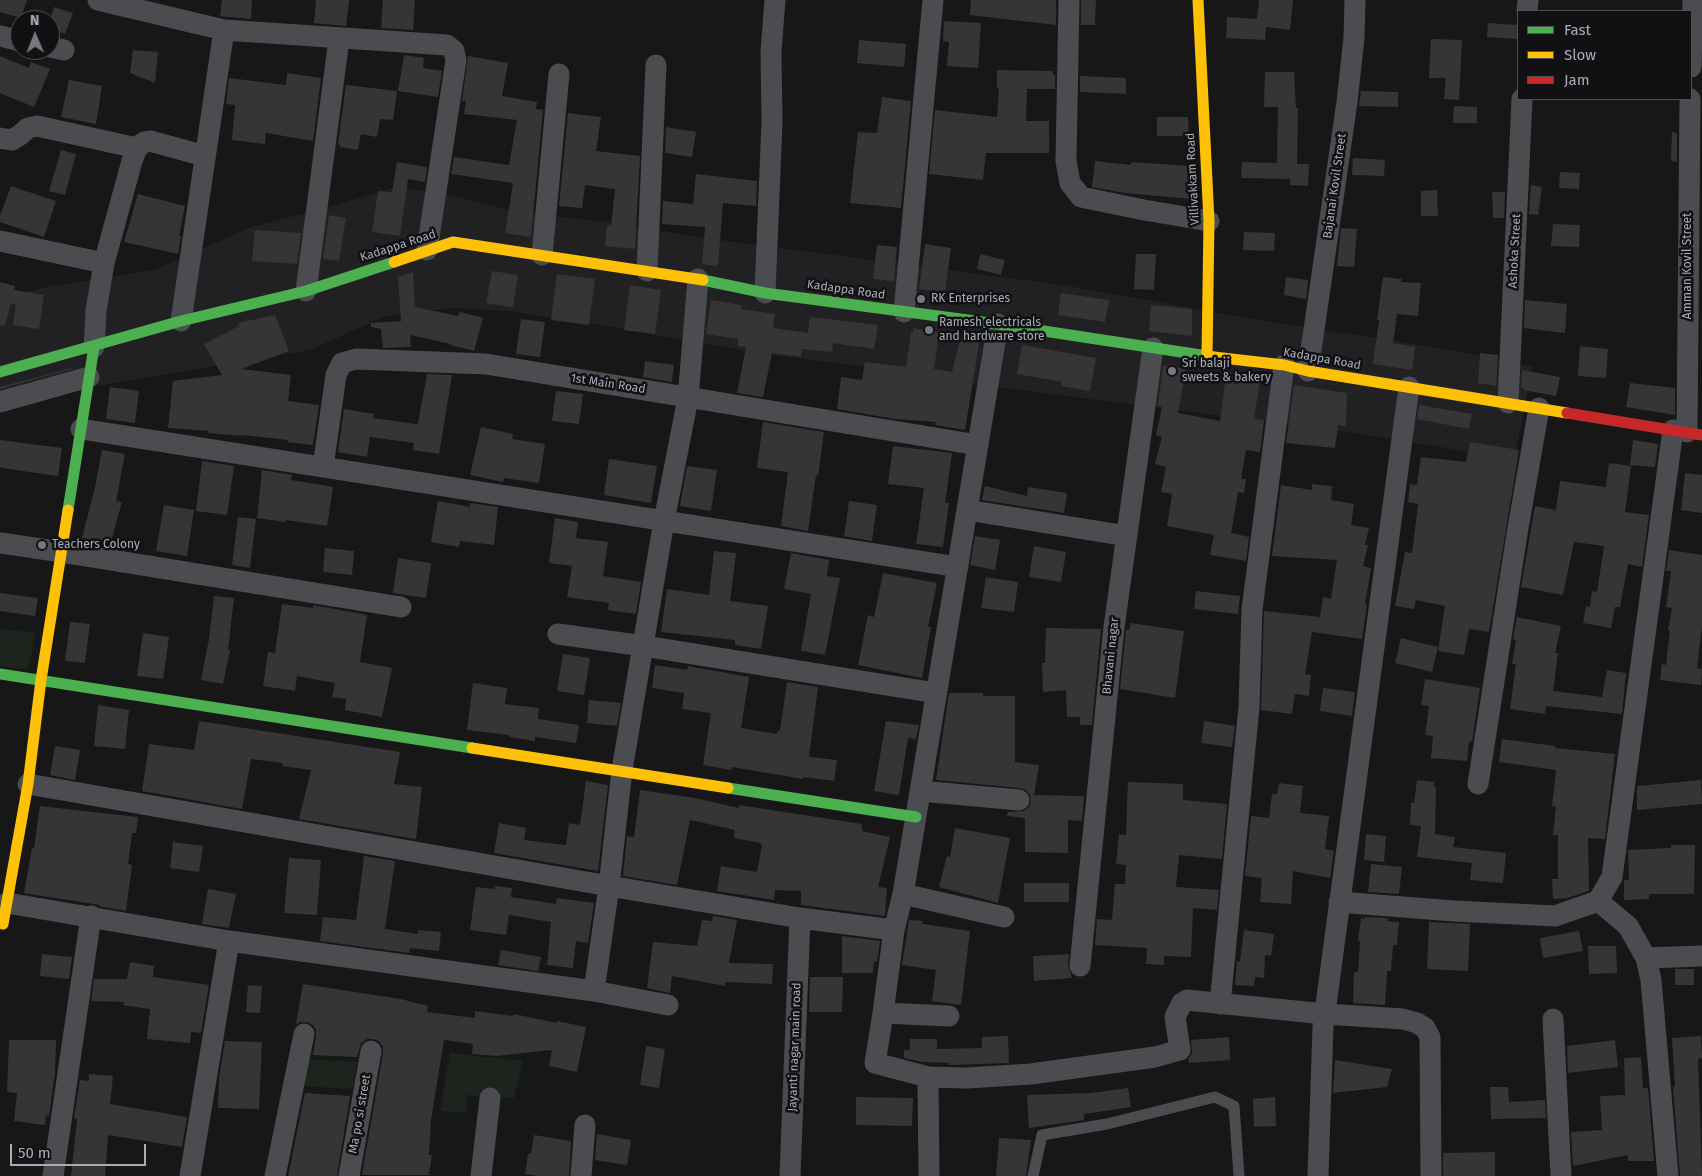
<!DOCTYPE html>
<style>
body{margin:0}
#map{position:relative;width:1702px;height:1176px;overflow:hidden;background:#171717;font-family:"Fira Sans",sans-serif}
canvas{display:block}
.legend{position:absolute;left:1517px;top:10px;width:175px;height:90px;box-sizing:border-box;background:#111113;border:1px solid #4d4f55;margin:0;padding:6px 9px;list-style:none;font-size:15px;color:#a8adb8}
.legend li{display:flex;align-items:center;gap:10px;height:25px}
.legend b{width:25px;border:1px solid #4d4f55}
.north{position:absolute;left:10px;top:10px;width:50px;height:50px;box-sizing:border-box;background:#111113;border:1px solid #4d4f55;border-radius:50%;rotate:359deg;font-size:14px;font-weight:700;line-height:20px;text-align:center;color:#a8adb8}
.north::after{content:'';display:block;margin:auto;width:18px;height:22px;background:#757880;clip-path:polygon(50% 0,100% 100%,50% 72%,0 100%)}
.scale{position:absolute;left:10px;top:1144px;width:136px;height:22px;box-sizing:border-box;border:2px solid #a8adb8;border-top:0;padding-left:6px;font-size:15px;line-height:18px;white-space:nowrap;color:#a8adb8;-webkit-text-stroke:4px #111113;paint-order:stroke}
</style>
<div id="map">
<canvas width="1702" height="1176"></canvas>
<ul class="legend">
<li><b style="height:6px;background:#4caf50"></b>Fast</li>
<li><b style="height:6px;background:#ffc107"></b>Slow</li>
<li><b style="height:6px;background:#c62828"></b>Jam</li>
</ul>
<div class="north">N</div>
<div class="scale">50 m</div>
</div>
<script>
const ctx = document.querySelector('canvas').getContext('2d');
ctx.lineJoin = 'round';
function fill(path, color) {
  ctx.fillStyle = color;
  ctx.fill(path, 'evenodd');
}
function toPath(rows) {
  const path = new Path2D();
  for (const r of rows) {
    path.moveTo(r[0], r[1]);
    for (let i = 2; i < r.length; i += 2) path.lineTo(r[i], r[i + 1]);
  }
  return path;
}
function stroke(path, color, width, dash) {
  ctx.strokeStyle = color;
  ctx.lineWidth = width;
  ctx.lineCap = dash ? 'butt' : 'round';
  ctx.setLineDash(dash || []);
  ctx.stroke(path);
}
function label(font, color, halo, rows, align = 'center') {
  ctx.font = font + ' "Fira Sans",sans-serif';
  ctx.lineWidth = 5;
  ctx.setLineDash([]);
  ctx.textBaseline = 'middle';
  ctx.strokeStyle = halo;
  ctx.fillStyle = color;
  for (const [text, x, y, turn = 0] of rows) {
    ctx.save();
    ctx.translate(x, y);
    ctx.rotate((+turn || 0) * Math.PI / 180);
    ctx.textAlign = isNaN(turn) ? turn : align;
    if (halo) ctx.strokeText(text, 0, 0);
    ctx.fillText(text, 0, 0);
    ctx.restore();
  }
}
const built = toPath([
 [396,187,447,194,520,213,591,220,712,239,1063,285,1246,318,1446,349,1533,367,1514,459,1349,432,979,385,853,365,757,353,612,327,508,311,450,308,383,317,310,350,77,389,35,404,0,411,0,299,46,287,154,270,251,227,333,206]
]);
const green = toPath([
 [0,629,36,633,28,669,0,666],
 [450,1053,523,1061,514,1098,467,1095,466,1113,440,1111],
 [305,1059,357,1062,353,1089,300,1086]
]);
const building = toPath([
 [0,0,27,0,21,18,0,12],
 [222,0,252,0,251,19,220,16],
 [316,0,349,0,346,26,314,23],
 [383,0,415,0,413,30,381,28],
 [971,0,1056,0,1056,25,970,15],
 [1081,0,1096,0,1095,25,1081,25],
 [1259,0,1293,0,1290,30,1266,27,1265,40,1226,38,1227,17,1257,19],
 [54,7,73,13,65,34,50,29,50,20],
 [944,21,981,23,978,68,947,66,949,42,943,41],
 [1488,23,1518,25,1518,39,1487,37],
 [1431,39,1462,40,1459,100,1444,99,1446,78,1429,78],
 [859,40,906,44,904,67,857,63],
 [133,50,158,52,155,83,130,73],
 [404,55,424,58,423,68,442,71,438,97,398,91],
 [0,56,29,68,31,62,50,69,34,107,0,93],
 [468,56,508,63,502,96,537,102,536,109,543,110,531,237,505,233,513,183,451,174,454,157,509,165,517,120,464,114,466,101,462,101],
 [997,70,1053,71,1053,75,1055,75,1055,89,1027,89,1026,121,1049,121,1049,153,986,153,983,180,929,174,935,110,997,117,999,88,997,88],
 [1265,72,1294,72,1296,108,1298,108,1297,164,1309,164,1308,186,1290,185,1290,179,1241,178,1242,162,1277,163,1278,107,1264,107],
 [287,73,321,78,313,141,266,133,265,144,232,140,235,105,226,104,229,78,286,85],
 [1080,76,1126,78,1126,94,1080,92],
 [69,80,102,86,96,124,61,117],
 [346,85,397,91,393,120,380,119,377,137,361,134,358,150,340,147,340,145,338,144],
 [1361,91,1398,92,1398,107,1359,106],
 [882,97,911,101,901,208,850,203,858,132,877,133],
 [1454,106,1477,107,1477,123,1453,123],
 [568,113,601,117,596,151,640,156,635,249,605,246,607,226,611,226,615,189,585,185,582,208,559,206],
 [1157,117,1188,117,1189,136,1157,136],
 [666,127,696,132,692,157,665,153],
 [1672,132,1677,133,1677,162,1671,161],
 [61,150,76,154,65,195,49,191],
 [1353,158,1385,160,1384,176,1352,175],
 [1095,161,1131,165,1131,162,1191,166,1192,199,1125,193,1092,187],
 [397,162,427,167,425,182,408,179,400,236,372,232,378,191,392,192],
 [1560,172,1580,173,1579,189,1559,188],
 [696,174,757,181,756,206,723,203,718,266,702,264,705,227,662,224,663,201,693,204],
 [1531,185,1542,187,1538,215,1529,214],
 [11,186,56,201,44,237,0,222,0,216],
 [1437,190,1438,216,1421,216,1421,191],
 [1492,192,1505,192,1504,218,1493,218],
 [138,194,185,206,179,236,181,236,178,254,124,242],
 [329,215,346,218,339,261,323,259],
 [1553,224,1580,225,1579,247,1551,246],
 [1341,228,1357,229,1354,267,1337,266],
 [255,230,301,233,297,264,252,261],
 [1244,232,1275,233,1274,251,1243,250],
 [925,244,951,248,945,292,919,289],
 [877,245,897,247,894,281,873,279],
 [980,254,1005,260,1001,275,977,269],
 [1136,254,1156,254,1154,290,1134,289],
 [492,271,518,275,513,307,486,303],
 [413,272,415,307,458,316,460,312,483,318,474,351,450,345,451,344,410,335,411,347,383,348,381,329,371,327,371,323,401,321,398,277],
 [557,274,595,279,589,325,551,320],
 [1286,277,1308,280,1306,299,1284,295],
 [1383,277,1402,279,1401,282,1421,283,1418,316,1397,314,1393,343,1415,347,1412,370,1373,364,1379,320,1377,320],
 [0,282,15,286,14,290,44,295,39,329,13,325,16,305,11,303,5,326,0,325],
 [630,285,661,290,655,334,624,330],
 [1061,293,1109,300,1105,322,1058,315],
 [711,300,742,305,741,309,775,314,773,328,808,333,810,317,878,325,874,349,833,343,832,352,802,349,801,357,772,353,763,397,737,393,746,347,738,346,738,339,706,334],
 [1525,300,1567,304,1565,333,1524,328],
 [1151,305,1192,309,1192,336,1149,331],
 [275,315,289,351,241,369,291,375,288,401,319,405,313,445,287,442,288,440,243,435,243,436,208,433,208,431,168,428,173,381,222,375,204,344,239,326,238,323],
 [521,319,545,322,540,357,516,354],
 [913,328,939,332,934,369,952,372,961,335,980,338,965,430,935,425,936,422,895,419,837,409,841,377,862,380,865,362,906,367,911,332,913,332],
 [1022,345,1096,358,1090,391,1061,386,1062,382,1017,374],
 [1580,346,1608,349,1606,378,1578,376],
 [1480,353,1498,355,1496,386,1478,383],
 [645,361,674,365,672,382,643,377],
 [1163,365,1186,369,1178,413,1220,421,1226,375,1260,380,1254,419,1264,420,1260,452,1246,450,1241,479,1246,479,1244,493,1238,492,1231,533,1249,537,1246,561,1210,555,1214,535,1167,526,1172,494,1161,492,1166,467,1155,464,1162,437,1156,435,1162,407,1158,406],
 [75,367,75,368,0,389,0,387],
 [1522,370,1560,377,1556,396,1523,390,1524,388,1521,388],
 [427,374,452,375,439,454,413,450,414,443,370,437,367,457,338,452,344,409,374,414,373,418,416,424,418,423],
 [1630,383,1675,388,1675,415,1626,407],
 [1294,385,1347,393,1346,426,1338,425,1335,448,1286,443],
 [110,387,139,391,135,423,106,419],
 [556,391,583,394,579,424,552,421],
 [1419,405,1472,414,1469,429,1417,419],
 [763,422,824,432,818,476,816,475,808,531,781,526,788,472,757,468],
 [481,427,513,434,512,439,545,444,539,483,504,478,503,482,470,475],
 [0,440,62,448,58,476,9,469,0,467],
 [1633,440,1658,444,1655,467,1630,465],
 [1470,442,1519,450,1489,632,1469,629,1464,655,1438,651,1445,606,1416,600,1414,609,1395,606,1405,552,1412,553,1418,504,1408,502,1410,484,1417,485,1421,457,1466,462],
 [893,446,952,453,945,503,949,503,943,547,916,544,924,488,888,484],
 [102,450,125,454,116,501,122,502,110,545,82,538,95,487],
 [609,459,657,466,651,503,604,495],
 [202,461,234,466,227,515,196,511],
 [1609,463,1631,466,1625,512,1649,515,1642,567,1628,564,1620,607,1615,607,1611,628,1583,623,1586,606,1590,607,1592,591,1597,592,1604,546,1574,542,1563,595,1521,587,1535,506,1556,510,1560,481,1606,487],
 [687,466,717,470,711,511,680,506],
 [262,470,292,475,291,480,333,487,327,526,286,520,286,522,257,518],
 [1685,473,1702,475,1702,513,1681,510],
 [1312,484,1332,486,1331,500,1354,504,1351,525,1369,528,1365,545,1368,545,1363,566,1371,568,1365,604,1367,605,1362,639,1312,632,1305,674,1311,675,1309,696,1295,694,1292,714,1261,710,1264,611,1320,617,1323,597,1331,599,1337,560,1272,556,1281,485,1312,490],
 [985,486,1027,496,1028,487,1067,493,1064,513,982,500],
 [438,501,470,507,470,503,498,507,494,545,460,541,459,547,431,542],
 [849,501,877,505,872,541,844,536],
 [164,505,194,510,187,556,156,551],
 [238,517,256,519,250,568,232,565],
 [555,518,578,522,576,538,608,542,603,576,641,582,636,614,608,610,609,603,567,597,572,566,549,563],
 [975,536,1000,540,995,570,970,565],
 [1034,546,1066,552,1061,582,1029,577],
 [325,548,354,551,352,575,323,572],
 [1669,550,1702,555,1702,626,1697,668,1702,669,1701,685,1660,680,1662,664,1666,665,1670,630,1668,630,1672,608,1666,607,1671,571,1666,571],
 [714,551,736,553,730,601,768,606,761,649,735,645,735,640,661,632,667,589,709,595],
 [791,553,829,560,827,576,840,578,825,655,801,651,811,594,784,589],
 [398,558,431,563,426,598,393,593],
 [883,573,937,583,928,627,931,627,922,678,858,665,868,615,874,617],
 [986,577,1018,582,1014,612,981,608],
 [1196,591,1240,596,1238,614,1194,609],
 [0,593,38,598,35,616,0,611],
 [214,596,234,598,228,650,230,650,223,684,201,680,209,639],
 [282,604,313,608,313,605,367,615,360,662,392,668,382,717,345,710,346,699,332,697,335,683,297,676,295,691,263,686,268,652,275,653],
 [1517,617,1561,626,1555,653,1558,653,1553,691,1602,697,1607,670,1626,673,1622,714,1546,706,1545,714,1510,709,1516,664,1512,664,1516,640,1513,639],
 [70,622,90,624,85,663,65,661],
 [1131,623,1184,631,1175,698,1120,689,1126,630,1129,630],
 [1046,628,1101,629,1092,725,1080,725,1080,717,1067,717,1066,690,1043,692,1042,663,1045,663],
 [143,633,169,637,163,679,137,676],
 [1401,638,1438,647,1432,672,1395,663],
 [563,654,590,658,584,695,557,691],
 [655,665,687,670,688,666,749,677,741,728,777,734,778,730,780,731,787,682,818,687,809,757,837,760,834,781,803,777,803,779,732,767,731,770,703,765,711,713,682,709,684,693,652,688],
 [1425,679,1480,688,1472,742,1469,741,1467,761,1431,758,1433,736,1425,735,1429,706,1421,705],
 [473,683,507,688,505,704,539,708,538,719,579,725,576,743,535,737,535,741,509,737,509,735,467,730],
 [1323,688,1355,692,1352,716,1320,711],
 [949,693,983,693,983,696,1015,696,1015,762,1039,765,1034,795,1084,796,1082,821,1068,820,1068,853,1025,852,1025,818,1007,816,1008,812,1024,811,1029,807,1031,802,1030,795,1026,790,1020,788,936,780],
 [589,700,621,703,617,726,587,723],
 [98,705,129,710,125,749,94,746],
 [199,721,400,752,394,784,422,787,416,839,299,819,311,770,282,766,283,763,251,759,242,809,142,791,149,744,194,750],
 [886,721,919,725,916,739,908,738,899,795,874,791],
 [1204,721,1235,726,1232,747,1201,743],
 [1502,739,1555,746,1555,748,1615,754,1605,839,1588,838,1589,891,1567,898,1553,899,1552,879,1558,879,1558,835,1553,835,1556,807,1552,806,1556,770,1499,762],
 [55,746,80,750,75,780,50,775],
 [1417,780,1434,782,1434,787,1436,787,1435,834,1455,837,1453,847,1506,853,1503,883,1470,880,1472,863,1417,857,1421,826,1410,825,1411,803,1414,803],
 [1701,780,1702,804,1637,810,1637,786],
 [586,781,608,785,598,871,494,853,499,823,526,828,524,840,566,845,569,823,580,825],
 [1128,782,1183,784,1183,800,1227,804,1222,859,1179,855,1176,887,1219,890,1217,910,1193,908,1191,957,1164,956,1164,965,1146,964,1147,948,1095,945,1097,919,1112,920,1115,884,1125,884,1126,865,1116,864,1119,834,1126,835],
 [1279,783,1303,786,1300,813,1329,816,1325,849,1334,851,1330,878,1293,871,1291,904,1260,902,1262,878,1245,876,1251,816,1269,818,1272,794,1277,794],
 [640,790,695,798,739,808,739,805,862,824,862,831,890,837,878,887,887,888,885,916,801,905,801,891,775,890,774,900,717,891,721,866,757,872,762,845,760,843,734,838,735,830,690,820,677,885,623,876,627,836,634,837],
 [40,806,138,817,136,833,132,833,128,864,132,865,126,911,99,906,100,905,24,893,32,848,34,848],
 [955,828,1010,838,998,903,939,887,947,856,950,857],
 [1366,834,1386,836,1384,862,1364,860],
 [173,842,203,846,199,872,170,868],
 [1671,845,1695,845,1694,894,1649,894,1649,899,1624,900,1624,880,1629,880,1628,850,1671,848],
 [364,856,395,861,385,929,418,934,418,930,441,932,439,951,410,948,409,953,320,941,323,917,356,920],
 [289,858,321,860,317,915,284,913],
 [1371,864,1402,867,1399,894,1368,892],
 [1024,883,1069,883,1069,902,1024,902],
 [495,886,512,888,511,897,556,904,557,898,594,903,588,943,576,941,573,968,547,965,551,922,509,915,506,935,470,930,476,887,495,889],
 [208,889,236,894,229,928,202,924],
 [713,916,737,920,729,963,773,964,772,984,725,982,725,986,672,976,670,993,647,988,653,942,697,946,702,920,712,921],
 [1365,917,1388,918,1387,921,1399,922,1397,945,1393,945,1391,971,1387,971,1385,1005,1353,1003,1354,972,1358,972,1360,941,1358,941,1361,918,1365,919],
 [909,920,923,921,922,924,970,931,961,1005,932,1001,936,970,902,965],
 [1429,922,1470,924,1468,971,1427,969],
 [1244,930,1274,934,1271,956,1265,955,1264,978,1255,977,1254,986,1235,985,1237,961,1240,962],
 [1579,931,1583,951,1543,958,1540,938],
 [842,936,880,941,877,962,874,961,873,973,842,973],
 [1588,946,1616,946,1617,973,1589,974],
 [501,950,541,957,538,971,498,965],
 [42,954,72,957,69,979,40,976],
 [1069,954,1068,965,1072,978,1034,981,1033,956],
 [130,962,154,966,153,977,209,985,201,1033,191,1032,190,1043,147,1039,150,1009,123,1005,124,1002,91,1001,94,979,127,979],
 [1675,969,1694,969,1694,985,1675,985],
 [810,977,843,977,842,1012,809,1012],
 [303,984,401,999,428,1006,427,1012,475,1018,475,1011,513,1016,514,1014,557,1023,557,1021,586,1027,577,1072,549,1066,552,1050,497,1056,472,1054,473,1044,444,1040,431,1120,429,1155,432,1155,429,1175,362,1175,383,1053,383,1047,379,1041,373,1039,367,1039,361,1043,357,1057,313,1055,316,1036,316,1030,313,1025,307,1022,301,1022,296,1024],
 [248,985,262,986,260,1013,246,1012],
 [1008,1036,1009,1063,949,1065,949,1063,922,1062,904,1058,904,1050,910,1050,910,1039,937,1039,937,1049,982,1048,982,1037],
 [1701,1036,1702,1058,1698,1059,1702,1176,1680,1176,1673,1087,1675,1086,1672,1038],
 [1229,1037,1230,1060,1189,1063,1188,1059,1192,1054,1191,1040],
 [9,1040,56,1040,55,1073,49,1116,46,1115,45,1125,14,1121,17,1093,7,1092],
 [1615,1040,1618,1067,1568,1073,1567,1046],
 [225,1041,262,1042,259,1109,218,1108,219,1078],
 [646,1046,665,1049,659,1088,640,1085],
 [1641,1057,1643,1088,1648,1088,1654,1161,1628,1161,1628,1155,1573,1166,1571,1132,1602,1130,1600,1096,1625,1095,1624,1058],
 [1335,1060,1392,1069,1387,1087,1333,1093],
 [89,1074,113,1076,110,1104,187,1117,182,1147,108,1135,105,1176,71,1176,77,1119,74,1118,80,1080,89,1081],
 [1490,1087,1508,1087,1509,1102,1545,1100,1546,1118,1491,1119],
 [1128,1088,1131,1107,1084,1114,1084,1120,1029,1128,1027,1095,1091,1093],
 [305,1093,350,1096,337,1176,288,1176],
 [856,1097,913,1098,912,1126,856,1125],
 [1275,1097,1276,1126,1254,1127,1253,1099],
 [597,1134,631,1140,627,1165,595,1160],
 [534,1135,571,1141,569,1176,539,1176,525,1174,528,1154,531,1154],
 [999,1138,1031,1140,1026,1176,996,1176],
 [1495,1152,1495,1176,1443,1176,1443,1153]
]);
const lane = toPath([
 [1033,1176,1042,1135,1107,1124,1215,1097,1234,1106,1239,1176]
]);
const street = toPath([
 [98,0,224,30,447,45,454,51,456,60,427,250],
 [1069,0,1066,161,1070,183,1081,197,1144,210,1209,221],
 [1527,11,1528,0],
 [0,36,20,41],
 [50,47,64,50],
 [1691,67,1693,0],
 [0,138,12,140,20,135,28,128,37,126,137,148],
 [0,241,104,263],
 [542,255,559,74],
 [647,271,656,65],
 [306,291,339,39],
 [765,293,772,122,771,52,775,0],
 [904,312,933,0],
 [181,321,224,30],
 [94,347,96,311,104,263,132,161,137,148,144,142,150,141,205,156],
 [1308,371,1347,102,1354,38,1355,0],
 [0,402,89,377],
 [1508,403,1522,99],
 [81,429,958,567],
 [1687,432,1690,99],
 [323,467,336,375,342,363,356,359,486,364,978,445],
 [967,510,1127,536],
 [0,543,62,552,401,607],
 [558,634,644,646,936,693],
 [28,784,609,886,800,918,894,930],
 [1478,784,1517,534,1539,408],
 [920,791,1019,800],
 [903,894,1004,917],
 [1598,901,1628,926,1646,958,1651,980,1668,1176],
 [1339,902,1454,911,1555,916,1598,901,1612,877,1673,430],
 [7,903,229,941,594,991,668,1005],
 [1646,958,1702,956],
 [1080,966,1114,627,1153,348],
 [594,991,609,886,622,770,664,521,688,398,698,279],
 [1220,1004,1249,707,1252,609,1284,365],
 [883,1013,949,1016],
 [1553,1019,1561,1176],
 [928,1077,967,1078,1031,1074,1155,1057,1180,1050,1175,1017,1182,1003,1187,1000,1325,1014,1403,1019,1417,1023,1425,1028,1430,1037,1431,1176],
 [53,1176,91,916],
 [190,1176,229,941],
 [275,1176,304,1034],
 [349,1176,371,1051],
 [481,1176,490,1098],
 [581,1176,585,1125],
 [790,1176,800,918],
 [929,1176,928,1077,875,1063,883,1013,894,930,903,894,998,324],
 [1318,1176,1323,1027,1409,387]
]);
const fast = toPath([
 [703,280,765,293,998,324,1214,357],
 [0,372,181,321,306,291,394,262],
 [68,510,94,347],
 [0,674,472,748],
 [728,788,916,817]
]);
const slow = toPath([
 [1198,0,1209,221,1207,356],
 [394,262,453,242,703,280],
 [1214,357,1284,365,1308,371,1567,413],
 [472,748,728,788],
 [0,923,3,924,28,784,41,680,68,510]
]);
const jam = toPath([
 [1567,413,1702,435]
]);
const markers = [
 [921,299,5,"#757880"],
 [929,330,5,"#757880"],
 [1172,371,5,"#757880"],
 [42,545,5,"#757880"]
];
const streetNames = [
 ["Villivakkam Road",1193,179,-93],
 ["Bajanai Kovil Street",1335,186,-82],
 ["Kadappa Road",398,246,-18],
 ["Ashoka Street",1515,251,-87],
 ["Amman Kovil Street",1688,266,-90],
 ["Kadappa Road",846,290,8],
 ["Kadappa Road",1322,359,10],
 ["1st Main Road",608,384,9],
 ["Bhavani nagar",1111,656,-84],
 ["Jayanti nagar main road",795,1047,-88],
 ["Ma po si street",360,1114,-80]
];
const poiNames = [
 ["RK Enterprises",931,299],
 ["Ramesh electricals",939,323],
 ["and hardware store",939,337],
 ["Sri balaji",1182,364],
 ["sweets & bakery",1182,378],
 ["Teachers Colony",52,545]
];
fill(built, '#212123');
fill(green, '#1d241e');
fill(building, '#353536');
stroke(lane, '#4b4c50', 11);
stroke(street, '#4b4c50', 21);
stroke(fast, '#4caf50', 11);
stroke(slow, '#ffc107', 11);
stroke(jam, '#c62828', 11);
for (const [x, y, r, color] of markers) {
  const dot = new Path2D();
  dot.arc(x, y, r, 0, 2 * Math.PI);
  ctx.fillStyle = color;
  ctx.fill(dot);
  stroke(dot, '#111113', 2);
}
label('12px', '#a8adb8', '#111113', streetNames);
label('12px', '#a8adb8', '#111113', poiNames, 'left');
</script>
